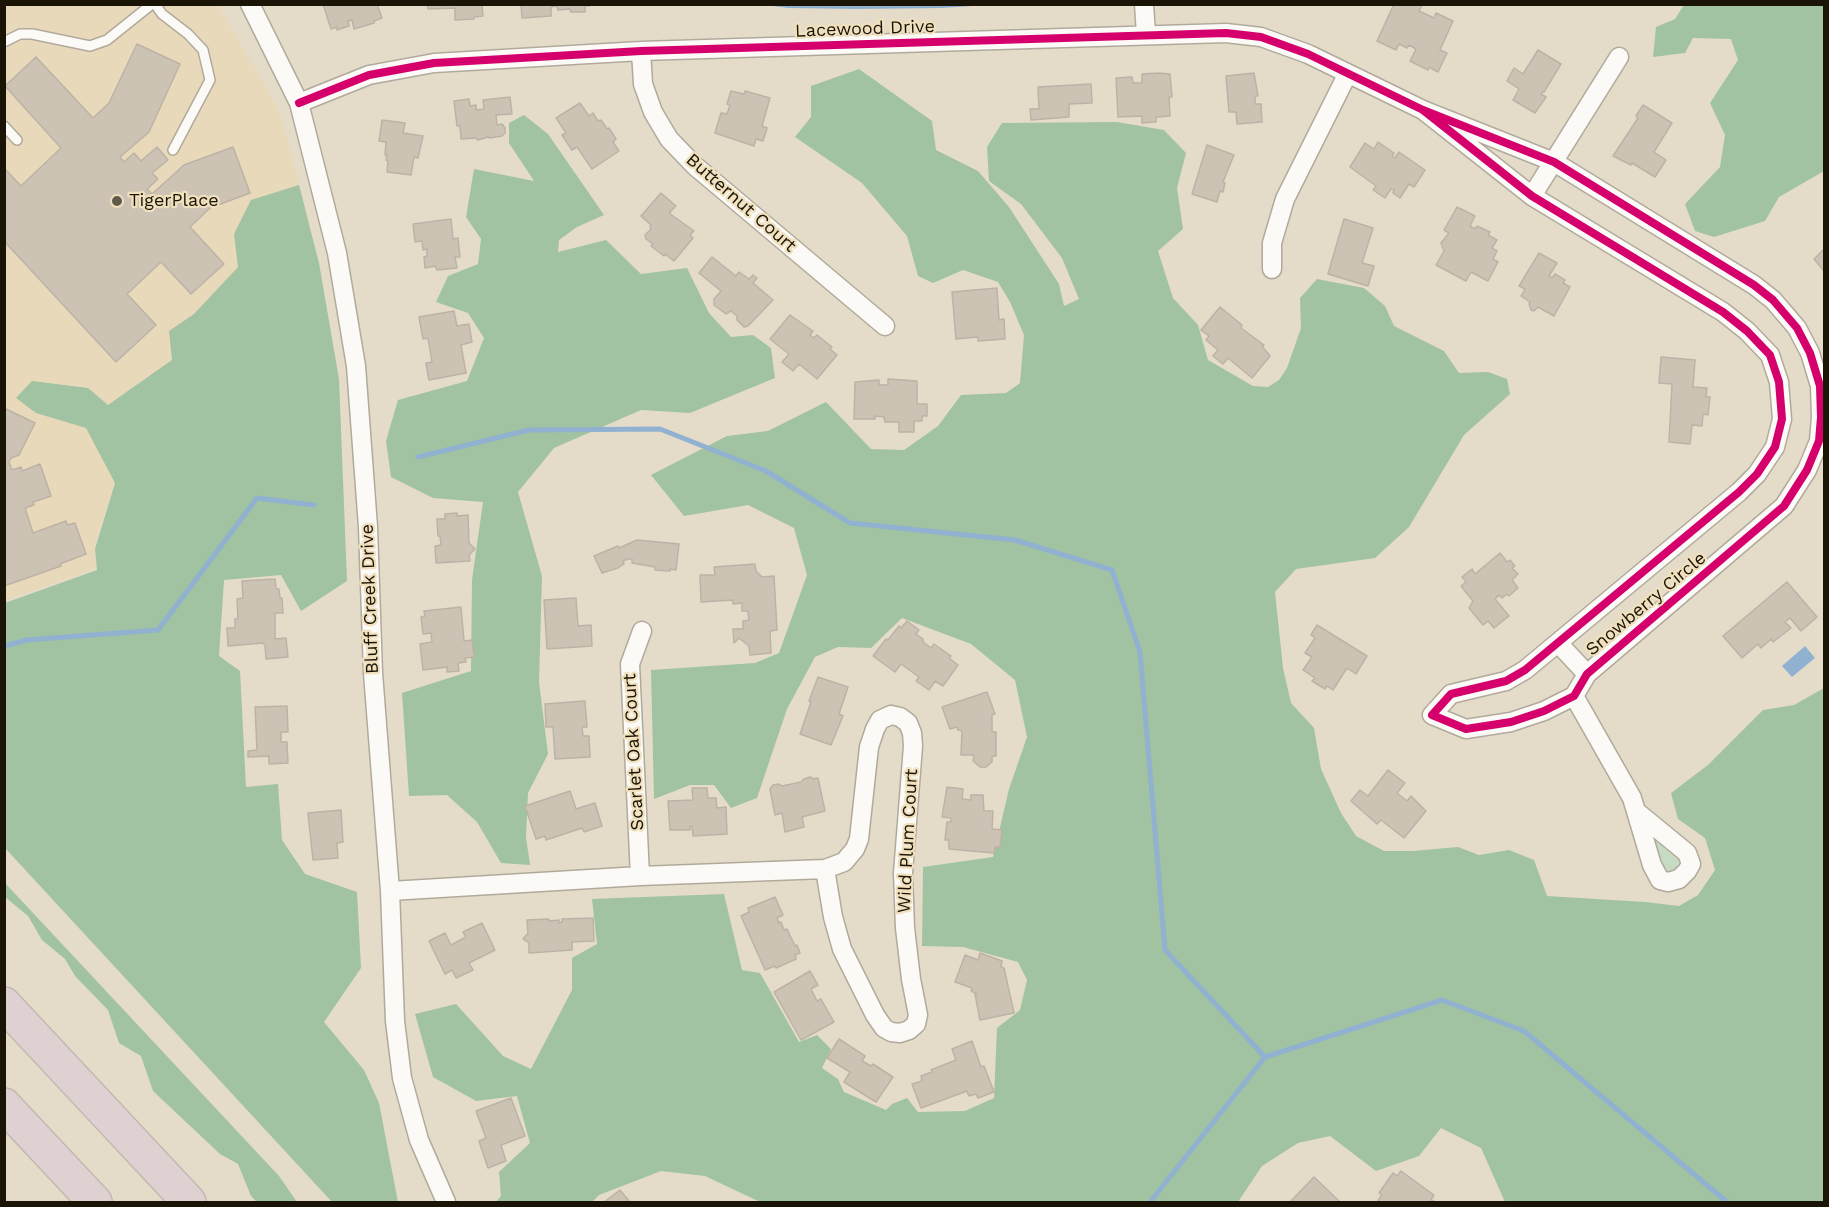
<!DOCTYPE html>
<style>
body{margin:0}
#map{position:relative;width:1829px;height:1207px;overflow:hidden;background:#e4dcc9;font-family:"Work Sans",sans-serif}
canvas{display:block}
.frame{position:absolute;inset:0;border:6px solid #1a1407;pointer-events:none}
</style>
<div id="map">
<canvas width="1829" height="1207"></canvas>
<div class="frame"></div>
</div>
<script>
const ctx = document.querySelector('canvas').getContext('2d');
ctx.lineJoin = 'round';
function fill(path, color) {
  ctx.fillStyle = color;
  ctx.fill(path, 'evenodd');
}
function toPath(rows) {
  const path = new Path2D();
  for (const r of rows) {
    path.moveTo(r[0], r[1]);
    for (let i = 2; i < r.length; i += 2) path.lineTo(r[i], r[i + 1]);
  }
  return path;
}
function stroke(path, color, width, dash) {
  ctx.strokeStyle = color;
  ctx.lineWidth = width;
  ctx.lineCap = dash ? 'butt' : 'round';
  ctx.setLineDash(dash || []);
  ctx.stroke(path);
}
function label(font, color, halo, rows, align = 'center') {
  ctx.font = font + ' "Work Sans",sans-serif';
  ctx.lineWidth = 4.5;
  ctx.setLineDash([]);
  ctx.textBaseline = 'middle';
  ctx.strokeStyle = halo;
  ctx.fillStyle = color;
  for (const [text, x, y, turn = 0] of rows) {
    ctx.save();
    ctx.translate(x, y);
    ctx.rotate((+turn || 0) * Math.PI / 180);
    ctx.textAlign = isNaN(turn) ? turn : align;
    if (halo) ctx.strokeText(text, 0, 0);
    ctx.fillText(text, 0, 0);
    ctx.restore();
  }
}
const built = toPath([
 [4,5,218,5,280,112,308,218,169,359,114,483,94,549,97,568,5,601]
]);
const green = toPath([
 [1653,837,1680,857,1677,870,1671,872,1664,870,1651,839]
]);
const forest = toPath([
 [1684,5,1824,5,1824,171,1779,197,1765,221,1714,237,1695,231,1685,204,1720,167,1725,135,1710,103,1738,60,1731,39,1693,38,1685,53,1653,57,1656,27,1675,19],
 [859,69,932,121,936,150,978,171,1009,207,1059,284,1064,306,1079,299,1062,258,1021,204,989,181,987,147,1002,123,1117,122,1164,130,1186,153,1177,188,1183,229,1158,251,1173,298,1198,325,1208,360,1253,386,1268,387,1279,380,1287,368,1301,328,1300,298,1317,279,1364,288,1385,306,1394,326,1444,351,1459,373,1488,372,1507,379,1510,394,1464,435,1409,527,1375,558,1296,569,1275,592,1283,668,1291,703,1314,728,1321,769,1341,813,1356,836,1384,851,1413,851,1458,847,1479,855,1509,850,1534,860,1547,896,1645,902,1679,906,1698,895,1715,870,1705,838,1678,819,1671,793,1708,765,1763,710,1794,705,1824,688,1824,1202,1505,1202,1481,1148,1441,1128,1419,1156,1376,1171,1330,1136,1298,1143,1262,1166,1238,1202,760,1202,705,1176,661,1171,599,1195,592,1202,496,1202,501,1196,499,1172,530,1143,517,1096,476,1101,433,1077,415,1014,456,1004,503,1056,531,1069,572,990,572,958,597,944,592,899,724,894,742,970,760,973,799,1042,817,1035,831,1049,822,1068,838,1079,844,1092,886,1110,892,1104,907,1098,918,1112,965,1111,994,1098,997,1028,1020,1010,1027,980,1018,962,963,947,922,946,923,867,993,857,1009,789,1027,737,1015,680,971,644,902,618,871,648,838,647,815,657,787,709,757,798,731,808,714,785,690,785,654,799,651,670,755,663,779,653,807,575,794,528,748,505,684,516,651,475,727,436,768,431,826,402,871,449,904,450,938,426,961,395,1006,393,1020,383,1024,335,1010,302,998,282,963,270,933,283,918,276,907,236,862,183,795,137,811,117,811,86],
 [524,115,548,134,604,215,577,227,559,240,558,252,606,240,641,274,687,268,709,313,731,337,753,335,771,348,775,378,690,413,641,410,554,448,518,492,542,576,539,682,548,754,528,793,526,837,530,865,501,863,477,822,447,795,409,796,402,693,471,671,472,580,483,502,433,498,391,477,386,441,398,400,467,381,484,338,468,313,436,302,448,276,478,264,481,239,466,217,474,169,534,181,509,143,509,123],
 [299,185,319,263,339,379,347,581,301,611,281,575,224,580,219,656,240,671,246,787,278,784,282,840,305,874,357,892,361,968,324,1022,364,1070,379,1103,398,1202,332,1202,5,848,5,603,97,570,95,549,115,483,86,428,36,413,16,398,32,381,88,388,108,405,172,360,169,331,194,314,238,267,234,234,251,200],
 [5,883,279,1176,297,1202,257,1202,251,1196,238,1164,220,1154,153,1091,141,1056,119,1043,108,1010,75,976,65,959,42,940,28,916,5,897]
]);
const water = toPath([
 [766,5,987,5,942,8,857,9,788,8],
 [1805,646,1815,658,1792,677,1782,666]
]);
const stream = toPath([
 [418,457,529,430,660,429,766,471,850,523,1015,540,1112,570,1140,652,1165,950,1265,1057,1442,1000,1524,1031,1727,1202],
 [4,646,27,640,158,630,257,498,314,505],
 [1150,1202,1265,1057]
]);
const building = toPath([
 [323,4,377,4,382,18,374,21,374,23,354,29,352,20,348,21,349,26,337,30,337,27,331,29,323,4],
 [427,4,482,4,483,16,474,17,474,19,455,20,455,8,428,9,427,4],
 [521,4,589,4,589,6,585,6,585,12,571,12,570,9,558,10,557,6,551,7,551,16,522,18,521,4],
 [1394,4,1420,4,1422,5,1419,11,1434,18,1436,13,1453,21,1440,50,1447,53,1438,72,1429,67,1428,70,1410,61,1416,49,1409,45,1407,48,1399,44,1396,50,1377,41,1394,4],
 [137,44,180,64,149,132,120,157,124,162,134,153,141,161,157,147,168,160,152,173,158,179,147,189,152,194,184,165,233,147,250,193,210,208,190,227,224,264,191,294,161,262,127,294,156,325,116,362,4,241,4,168,21,186,61,148,5,86,36,57,93,118,109,103,137,44],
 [1538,50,1561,64,1544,92,1543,91,1541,94,1546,97,1535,113,1513,100,1519,89,1507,81,1514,68,1523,74,1538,50],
 [1159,73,1170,74,1172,97,1169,97,1170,116,1156,117,1156,122,1142,123,1142,116,1118,117,1116,78,1132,77,1133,83,1142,83,1142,74,1159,73],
 [1254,73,1258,96,1255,96,1255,104,1261,104,1262,122,1237,124,1236,112,1229,112,1226,76,1254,73],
 [1091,84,1092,103,1069,104,1069,117,1031,120,1030,109,1039,109,1038,87,1091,84],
 [731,91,744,94,745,91,770,98,762,126,767,128,763,141,756,139,754,146,715,133,721,113,727,114,730,105,727,104,731,91],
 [510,97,512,114,496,115,497,125,502,124,505,128,505,133,502,136,490,138,488,137,478,140,476,138,461,139,460,126,457,126,454,101,469,99,470,106,476,105,476,110,484,109,483,100,510,97],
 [580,103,589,116,593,113,598,121,601,120,607,129,609,128,616,139,613,142,619,151,592,169,577,147,572,150,562,135,566,133,556,118,580,103],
 [1643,105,1672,123,1654,152,1666,160,1655,177,1632,163,1631,165,1613,156,1638,118,1636,116,1643,105],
 [382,120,405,123,403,133,423,136,418,158,414,157,411,175,387,172,388,161,386,160,387,155,385,155,386,142,379,141,382,120],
 [1378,142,1394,153,1392,156,1395,158,1399,152,1425,170,1414,187,1409,184,1400,198,1393,193,1394,190,1391,189,1385,198,1373,190,1376,186,1350,167,1365,143,1374,149,1378,142],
 [1207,145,1234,155,1223,182,1225,183,1223,192,1220,191,1217,202,1192,194,1207,145],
 [661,193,676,206,669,213,694,231,690,235,693,238,674,261,665,254,664,256,651,246,653,244,646,239,645,235,651,229,650,227,651,225,641,216,661,193],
 [1457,207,1475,216,1470,226,1475,229,1477,226,1490,232,1488,235,1497,240,1492,248,1497,251,1493,259,1498,262,1488,281,1471,272,1466,281,1436,265,1444,251,1441,243,1449,233,1444,230,1457,207],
 [451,219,453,239,458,238,460,257,455,257,457,268,437,270,435,266,425,268,424,257,427,256,427,249,423,250,422,241,415,242,413,224,451,219],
 [1344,219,1373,228,1362,263,1374,266,1368,286,1328,274,1344,219],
 [1824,249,1824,271,1814,259,1824,249],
 [1539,253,1557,263,1549,276,1552,278,1555,274,1565,280,1563,283,1570,287,1554,316,1538,307,1534,311,1531,310,1529,304,1530,302,1521,296,1525,289,1519,286,1539,253],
 [712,257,736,276,739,272,749,279,753,275,757,278,753,283,773,300,748,326,744,327,737,320,737,316,731,311,726,314,714,305,714,299,721,291,699,273,712,257],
 [997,288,999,320,1004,319,1005,339,978,341,978,337,956,339,952,292,997,288],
 [1220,307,1242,325,1241,328,1264,345,1262,346,1270,356,1252,378,1228,358,1223,364,1213,356,1218,350,1206,340,1209,336,1201,330,1220,307],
 [454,311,457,326,469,324,472,342,461,345,466,373,429,380,426,363,432,362,428,338,423,339,419,317,454,311],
 [790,315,813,331,810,335,814,338,817,335,832,347,830,349,837,355,817,379,799,364,793,371,782,362,789,354,770,339,790,315],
 [1661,357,1695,360,1693,387,1707,388,1706,397,1710,397,1708,415,1703,414,1702,426,1692,425,1690,444,1669,442,1672,384,1659,383,1661,357],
 [888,379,917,381,917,404,927,404,927,416,922,416,922,421,914,421,914,432,899,432,899,422,885,422,884,417,875,416,875,419,854,419,855,382,879,380,879,385,888,385,888,379],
 [4,408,35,423,19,455,11,458,9,462,12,470,21,467,22,471,40,464,51,496,33,502,34,505,25,508,33,533,66,521,67,525,75,523,86,554,60,564,61,566,4,586,4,408],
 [457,513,457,516,468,515,469,543,475,549,469,555,470,561,436,563,435,546,441,545,440,536,438,536,437,519,445,519,445,514,457,513],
 [637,540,679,544,676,570,670,569,670,571,655,570,655,567,632,563,632,559,628,559,623,561,624,564,618,568,602,573,594,556,618,546,619,548,637,540],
 [1500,553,1507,562,1510,560,1515,566,1512,568,1518,574,1512,580,1518,588,1509,596,1507,594,1502,598,1499,595,1495,599,1509,616,1494,628,1488,621,1483,625,1469,608,1473,601,1461,586,1466,582,1462,577,1472,569,1475,574,1500,553],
 [755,564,756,571,762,577,774,576,777,630,770,631,771,653,750,655,749,646,739,638,734,643,733,629,743,629,743,621,749,620,748,611,742,611,742,603,733,604,733,600,701,602,700,575,715,575,714,567,755,564],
 [275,579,276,589,279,589,280,598,282,598,283,613,275,613,275,639,286,638,288,657,266,659,265,645,262,643,228,646,227,628,235,628,235,619,238,619,237,599,243,598,242,581,275,579],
 [1787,582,1817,617,1801,631,1790,618,1785,622,1791,628,1773,642,1771,639,1761,648,1758,644,1742,658,1723,636,1787,582],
 [576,598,578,626,591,625,592,646,547,649,544,600,576,598],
 [461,607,464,641,472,640,474,657,465,658,466,662,458,663,459,671,447,672,447,667,423,670,420,644,432,642,431,633,423,634,421,617,425,616,424,611,461,607],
 [907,621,919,630,916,634,923,639,923,642,931,648,934,644,951,656,949,658,958,665,943,686,935,681,929,690,916,681,919,677,901,664,895,672,873,656,886,639,888,640,899,626,901,628,907,621],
 [1317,625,1367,656,1356,674,1347,668,1333,690,1327,686,1325,689,1312,681,1315,678,1303,670,1312,657,1305,653,1315,638,1311,635,1317,625],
 [818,677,848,687,839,714,843,716,831,745,800,734,811,702,809,701,818,677],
 [987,692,995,714,992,715,992,732,996,732,996,756,992,756,992,762,986,767,980,767,973,761,974,755,961,755,962,731,958,730,957,727,950,729,942,707,987,692],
 [585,701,587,727,582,727,583,736,589,736,590,757,555,759,553,727,546,727,545,704,585,701],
 [287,706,288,732,281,732,281,742,287,742,288,763,269,764,269,756,248,757,248,751,257,750,255,707,287,706],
 [1388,770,1405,783,1397,793,1407,801,1411,796,1426,811,1404,838,1381,820,1377,824,1351,801,1360,790,1368,796,1388,770],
 [810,777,814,779,818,778,825,811,802,817,804,827,785,832,782,813,775,815,770,789,773,785,779,784,782,786,801,782,804,779,810,777],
 [947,787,963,789,962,799,971,800,971,795,983,795,984,811,993,811,992,829,1002,830,1000,847,995,847,994,853,949,849,949,840,945,840,947,822,951,822,951,818,942,817,947,787],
 [692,788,707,788,708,798,716,798,717,808,726,807,727,834,693,836,692,826,690,826,690,830,670,830,668,801,693,800,692,788],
 [570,791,576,809,595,803,602,826,584,832,582,828,546,840,545,836,536,839,525,806,570,791],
 [341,810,343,842,337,843,338,858,313,860,308,813,341,810],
 [775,897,783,915,777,918,779,923,781,922,784,930,787,929,795,946,797,945,800,953,795,955,796,959,776,968,775,966,765,970,741,916,749,912,748,908,775,897],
 [593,918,594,941,572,942,572,950,529,953,529,943,523,939,528,933,527,920,549,919,549,921,559,920,559,923,562,922,562,919,593,918],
 [482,923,495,950,469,963,473,970,456,978,452,970,445,974,429,941,445,933,451,945,466,937,463,932,482,923],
 [980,953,1002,961,1001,967,1004,968,1014,1013,980,1020,975,994,977,994,971,991,972,988,955,982,965,955,978,960,980,953],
 [810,971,818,985,811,989,817,1001,821,999,834,1022,801,1040,774,992,810,971],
 [839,1039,865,1056,862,1061,871,1066,873,1064,893,1077,876,1102,844,1082,850,1072,827,1058,839,1039],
 [972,1041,981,1067,984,1066,994,1092,978,1098,976,1094,969,1096,967,1091,921,1108,912,1084,922,1081,921,1076,932,1072,931,1070,956,1060,952,1049,972,1041],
 [511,1098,525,1136,501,1145,506,1161,488,1168,479,1141,486,1138,476,1111,511,1098],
 [1401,1171,1434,1195,1431,1200,1435,1202,1377,1202,1382,1195,1379,1193,1393,1173,1397,1176,1401,1171],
 [1314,1177,1340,1202,1290,1202,1314,1177],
 [620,1190,630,1202,604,1202,620,1190]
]);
const lane = toPath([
 [155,4,162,14,188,34,203,50,210,80,173,150],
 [4,42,20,34,32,34,90,46,107,40,152,4],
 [4,126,17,140]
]);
const street = toPath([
 [250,4,299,103,337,253,356,366,368,527,373,673,390,891,395,1021,402,1078,419,1140,446,1202],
 [1144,4,1146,34],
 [641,51,643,84,653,112,669,139,695,166,885,326],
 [299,103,369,75,434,63,641,51,1226,33,1261,37,1308,54,1423,110,1554,162,1754,285,1773,300,1797,328,1810,353,1820,386,1821,417,1819,441,1807,470,1784,506,1587,674,1574,696,1544,711,1511,722,1466,729,1432,715,1451,694,1506,681,1525,670,1739,492,1757,474,1775,447,1782,419,1779,382,1770,355,1747,331,1723,312,1532,196,1423,110],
 [1532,196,1619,57],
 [1272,269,1272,243,1285,199,1347,75],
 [1558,643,1587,674],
 [1574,696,1632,798,1652,865,1660,880,1668,882,1679,879,1687,871,1691,864,1687,853,1637,812],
 [891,715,900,717,908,723,912,733,913,746,903,873,905,928,911,979,918,1015,916,1024,909,1030,900,1033,891,1032,884,1028,875,1015,842,949,833,917,825,869,844,862,855,849,859,839,869,747,875,729,880,720,891,715],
 [640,876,630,664,642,631],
 [390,891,640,876,825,869]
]);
const highway = toPath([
 [4,1004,189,1202],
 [4,1105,95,1202]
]);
const cycleway = toPath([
 [299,103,369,75,434,63,641,51,1226,33,1261,37,1308,54,1423,110,1554,162,1754,285,1773,300,1797,328,1810,353,1820,386,1821,417,1819,441,1807,470,1784,506,1587,674,1574,696,1544,711,1511,722,1466,729,1432,715,1451,694,1506,681,1525,670,1739,492,1757,474,1775,447,1782,419,1779,382,1770,355,1747,331,1723,312,1532,196,1423,110]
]);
const markers = [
 [117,201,6,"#615a4b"]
];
const streetNames = [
 ["Lacewood Drive",865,29,-2],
 ["Butternut Court",741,203,41],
 ["Bluff Creek Drive",370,599,-92],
 ["Snowberry Circle",1646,604,-40],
 ["Scarlet Oak Court",634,752,-93],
 ["Wild Plum Court",908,841,-87]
];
const poiNames = [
 ["TigerPlace",129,201]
];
fill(built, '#e7d9b9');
fill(green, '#c6dcc2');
fill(forest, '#a1c3a1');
fill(water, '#91b1d1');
stroke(stream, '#91b1d1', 5);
fill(building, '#ccc3b5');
stroke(building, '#bcb3a6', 1.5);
stroke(lane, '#b1aa9c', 12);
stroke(street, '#b1aa9c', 21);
stroke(highway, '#bfbab1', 36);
stroke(lane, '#fbfaf7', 9);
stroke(street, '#fbfaf7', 18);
stroke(highway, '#dfd1d2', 33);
stroke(cycleway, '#d6006c', 8);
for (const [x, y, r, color] of markers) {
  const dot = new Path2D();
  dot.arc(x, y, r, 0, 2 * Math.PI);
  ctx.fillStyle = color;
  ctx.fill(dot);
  stroke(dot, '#f0e0bd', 2);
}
label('18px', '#1a1407', '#f0e0bd', streetNames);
label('18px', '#1a1407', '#f0e0bd', poiNames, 'left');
</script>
